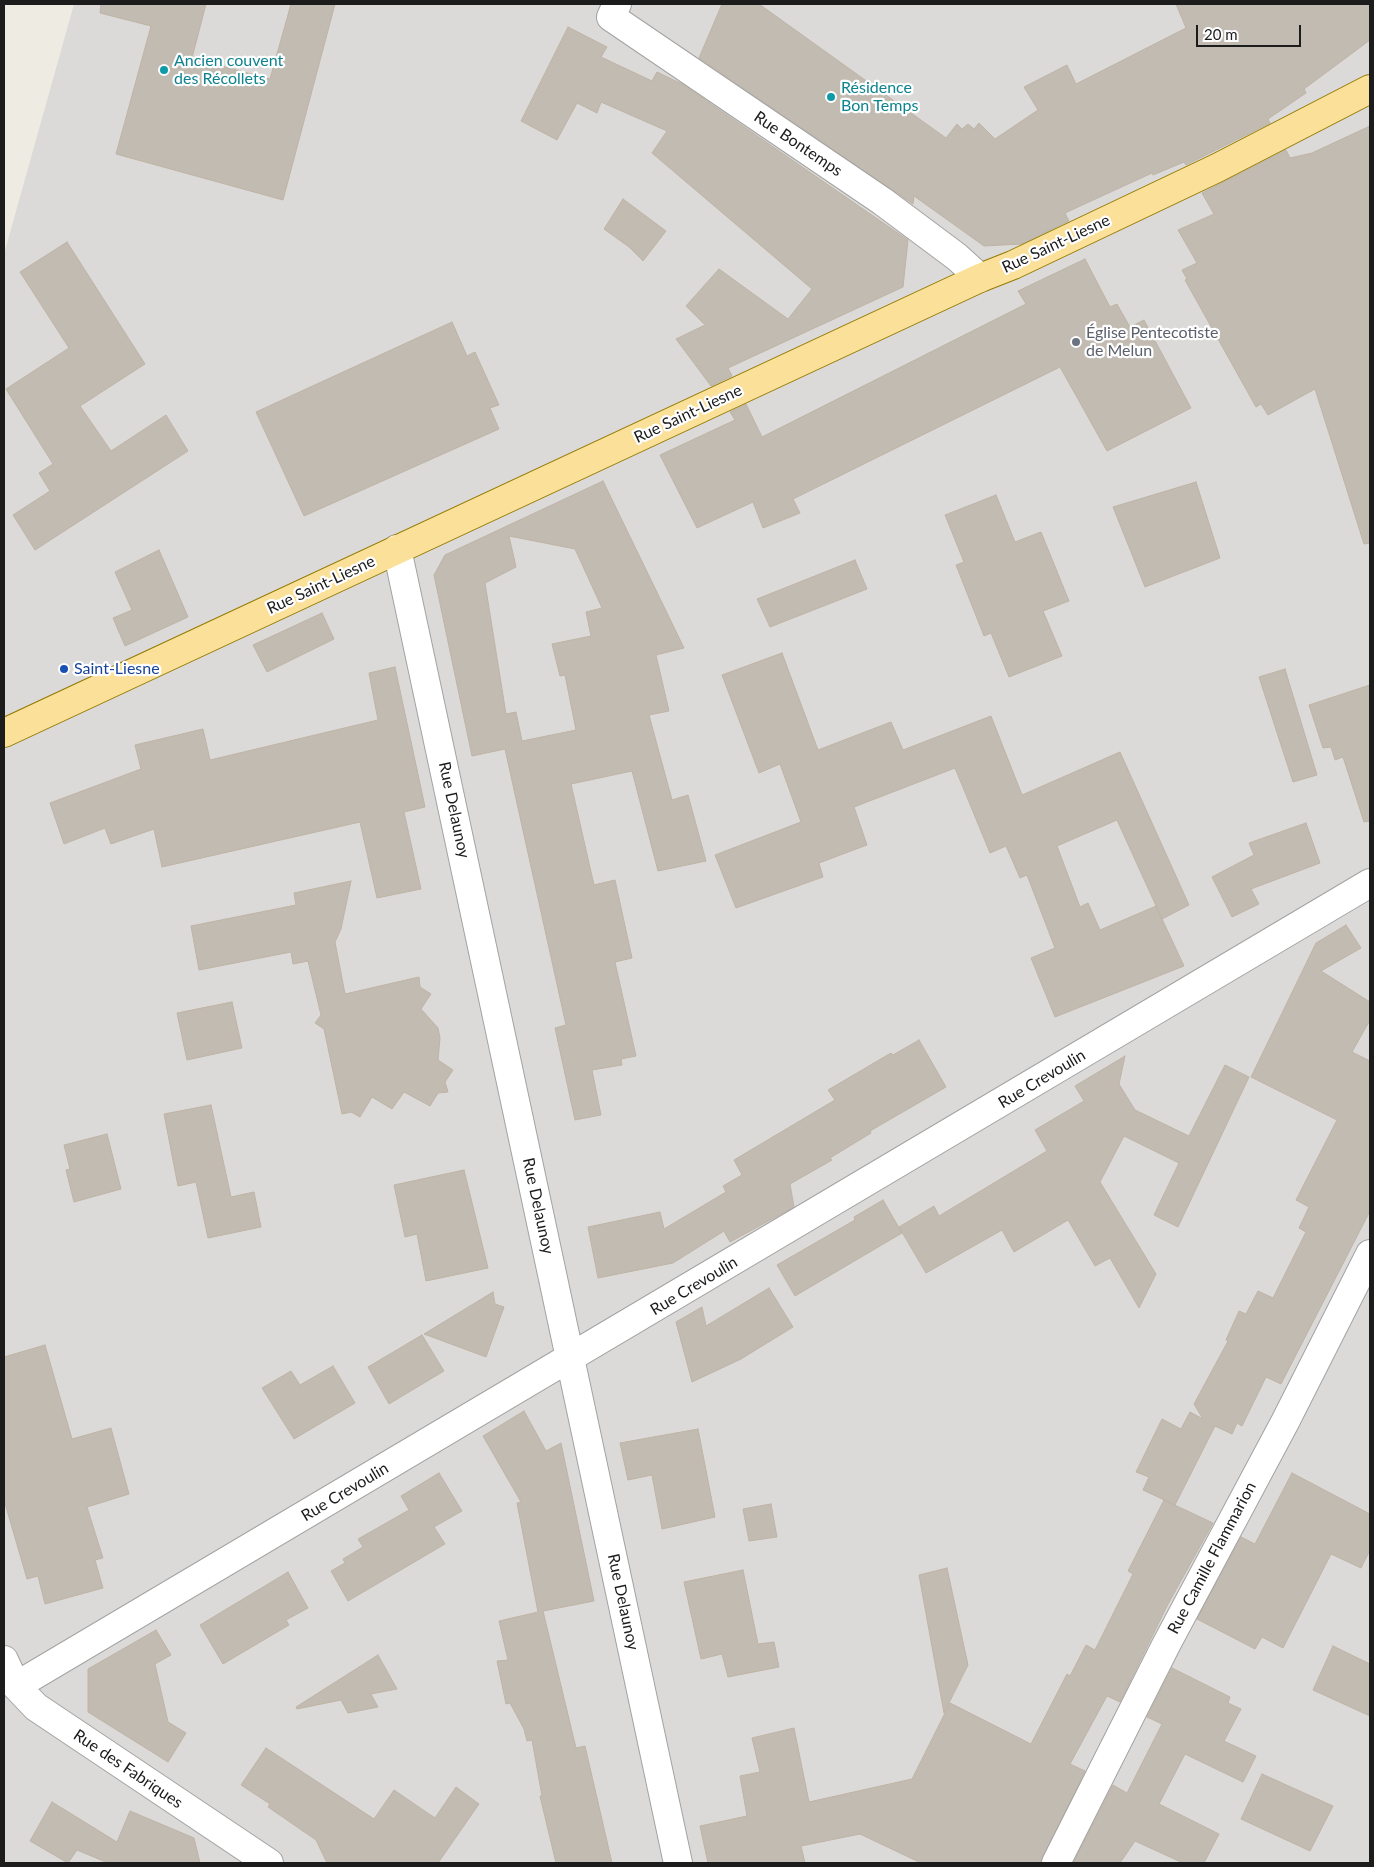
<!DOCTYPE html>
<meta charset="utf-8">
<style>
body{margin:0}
#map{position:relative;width:1374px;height:1867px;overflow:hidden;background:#eeece2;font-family:Lato,sans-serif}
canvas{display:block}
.frame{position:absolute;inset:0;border:5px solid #1c1c1c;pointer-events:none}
.scale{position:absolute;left:1196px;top:25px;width:105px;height:22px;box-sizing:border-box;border:2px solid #1c1c1c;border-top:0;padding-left:6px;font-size:15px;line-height:18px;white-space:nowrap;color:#1c1c1c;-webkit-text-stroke:4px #fff;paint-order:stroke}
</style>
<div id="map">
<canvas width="1374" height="1867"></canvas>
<div class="frame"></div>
<div class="scale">20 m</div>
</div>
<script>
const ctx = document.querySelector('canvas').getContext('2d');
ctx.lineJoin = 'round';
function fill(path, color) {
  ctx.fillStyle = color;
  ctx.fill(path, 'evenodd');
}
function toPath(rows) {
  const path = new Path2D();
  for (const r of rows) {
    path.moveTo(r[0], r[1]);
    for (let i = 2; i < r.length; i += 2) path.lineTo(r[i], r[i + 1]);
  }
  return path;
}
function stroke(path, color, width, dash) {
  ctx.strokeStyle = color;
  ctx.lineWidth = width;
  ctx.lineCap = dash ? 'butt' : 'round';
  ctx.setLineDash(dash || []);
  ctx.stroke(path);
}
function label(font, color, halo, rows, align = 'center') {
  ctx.font = font + ' Lato,sans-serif';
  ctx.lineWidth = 4.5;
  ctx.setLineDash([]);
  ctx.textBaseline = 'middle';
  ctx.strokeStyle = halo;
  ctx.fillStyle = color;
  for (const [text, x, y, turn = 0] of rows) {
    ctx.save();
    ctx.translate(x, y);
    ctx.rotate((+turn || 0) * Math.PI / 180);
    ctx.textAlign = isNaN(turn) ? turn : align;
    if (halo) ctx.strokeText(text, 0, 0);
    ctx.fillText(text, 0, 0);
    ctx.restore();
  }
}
const residential = toPath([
 [74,4,1370,4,1370,1863,4,1863,4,254]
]);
const building = toPath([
 [101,4,206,4,192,58,270,79,291,4,335,4,283,200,116,154,151,26,100,13,101,4],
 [722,4,759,4,946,138,957,124,962,129,968,124,974,129,979,123,995,139,1038,110,1024,87,1067,65,1076,84,1186,28,1176,4,1370,4,1370,40,1304,89,1306,93,1268,119,1270,123,1186,165,1184,162,1153,175,1152,173,1065,213,1069,221,1022,244,984,246,914,196,913,204,699,58,722,4],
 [568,27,607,47,601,57,652,81,657,72,682,84,908,240,903,287,728,368,732,376,711,386,676,339,705,325,686,306,719,269,788,319,812,289,652,153,667,131,601,102,597,113,577,103,557,140,521,121,568,27],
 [1370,126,1370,543,1364,544,1315,389,1268,415,1261,404,1256,407,1185,280,1187,279,1182,270,1197,263,1178,230,1214,214,1202,193,1286,150,1290,158,1312,153,1370,126],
 [623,199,666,231,643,261,629,247,604,229,623,199],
 [67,242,145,364,80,406,111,451,166,415,188,451,35,550,13,515,50,491,39,473,53,464,6,389,69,348,20,272,67,242],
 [1085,259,1110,307,1117,304,1130,327,1144,320,1191,408,1107,451,1060,367,793,499,800,513,763,528,753,502,697,528,660,455,735,420,730,412,746,404,762,437,1026,304,1018,291,1085,259],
 [452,322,467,356,475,352,499,405,490,408,499,429,304,516,256,412,452,322],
 [603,481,684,648,656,655,669,711,649,715,672,800,688,795,706,861,658,871,632,771,571,784,594,885,615,880,632,958,615,962,636,1056,621,1059,622,1065,592,1070,601,1115,575,1120,555,1028,566,1025,505,749,472,756,434,575,445,555,603,481],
 [509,536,575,549,602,608,586,612,591,636,552,644,560,676,565,675,576,730,522,741,516,712,506,714,485,583,516,567,509,536],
 [1196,482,1220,558,1145,587,1113,507,1196,482],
 [996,495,1015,542,1041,532,1069,601,1043,611,1062,656,1009,677,991,633,984,636,956,565,964,562,945,515,996,495],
 [159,550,188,617,125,646,113,618,132,610,115,572,159,550],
 [855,560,867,589,770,627,757,599,855,560],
 [322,613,334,639,267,672,253,645,322,613],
 [782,653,818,750,891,722,903,750,991,716,1022,795,1120,752,1189,905,1162,919,1117,820,1057,846,1080,907,1088,903,1100,930,1156,906,1184,966,1055,1017,1031,958,1055,948,1027,875,1020,878,1006,846,990,853,955,768,854,807,867,845,819,863,823,877,736,908,715,855,801,822,780,764,759,773,722,675,782,653],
 [395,667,425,807,404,812,421,889,377,898,360,822,162,867,154,829,111,844,105,828,64,844,50,803,141,769,135,745,203,729,210,760,378,720,369,673,395,667],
 [1285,669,1317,775,1293,782,1259,677,1285,669],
 [1370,685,1370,821,1364,822,1343,757,1335,760,1331,747,1323,748,1309,705,1370,685],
 [1306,823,1320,863,1251,889,1259,904,1232,917,1212,877,1254,855,1249,843,1306,823],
 [351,881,341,929,335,942,345,994,419,977,420,987,431,994,421,1009,438,1028,440,1038,438,1060,453,1070,445,1082,448,1092,438,1093,430,1106,404,1092,392,1109,372,1097,360,1117,351,1112,342,1114,324,1029,315,1023,321,1015,308,961,293,964,291,952,199,970,191,926,296,905,294,893,351,881],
 [1346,925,1361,948,1321,971,1370,1002,1370,1020,1352,1052,1370,1061,1370,1211,1281,1384,1266,1377,1242,1426,1237,1423,1232,1434,1215,1426,1175,1505,1143,1490,1149,1477,1136,1472,1162,1419,1181,1429,1190,1412,1203,1419,1194,1404,1228,1341,1226,1340,1239,1311,1246,1314,1258,1291,1273,1298,1306,1232,1299,1228,1309,1207,1296,1200,1337,1120,1251,1077,1316,943,1346,925],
 [232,1002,242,1048,187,1060,177,1013,232,1002],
 [919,1040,946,1087,870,1131,871,1133,830,1158,832,1160,790,1184,794,1207,730,1242,724,1231,673,1263,598,1278,588,1227,660,1212,664,1229,726,1192,723,1186,742,1175,734,1160,835,1100,828,1090,891,1053,893,1055,919,1040],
 [1125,1056,1119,1084,1135,1110,1189,1136,1225,1065,1249,1077,1178,1227,1154,1215,1179,1163,1124,1136,1100,1182,1156,1274,1139,1308,1110,1258,1095,1266,1068,1220,1014,1252,1002,1230,926,1273,899,1227,934,1206,939,1216,1047,1151,1035,1130,1084,1101,1075,1086,1125,1056],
 [211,1105,231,1197,254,1192,261,1227,208,1238,196,1182,178,1186,164,1114,211,1105],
 [107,1134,121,1189,74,1202,66,1170,70,1169,64,1145,107,1134],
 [464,1170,488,1268,426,1281,417,1234,405,1237,394,1185,464,1170],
 [883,1200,902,1233,795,1296,777,1265,855,1220,854,1217,883,1200],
 [769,1288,793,1327,741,1359,692,1382,676,1322,702,1307,706,1326,769,1288],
 [493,1292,495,1304,504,1307,486,1357,424,1334,493,1292],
 [422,1335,444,1371,389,1404,368,1367,422,1335],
 [45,1345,72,1439,111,1428,129,1494,87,1507,103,1558,95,1560,103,1588,45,1604,38,1576,27,1579,4,1500,4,1357,45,1345],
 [333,1366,355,1403,294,1439,262,1388,291,1371,300,1385,333,1366],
 [524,1411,546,1451,561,1443,594,1601,543,1611,576,1748,585,1746,612,1863,556,1863,540,1796,542,1796,532,1740,527,1741,524,1729,510,1703,506,1704,497,1661,508,1660,499,1621,538,1612,517,1503,521,1502,483,1436,524,1411],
 [698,1429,715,1517,662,1529,652,1475,628,1480,620,1443,698,1429],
 [439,1473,462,1511,434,1527,445,1544,348,1601,331,1571,345,1563,343,1559,363,1547,358,1539,409,1510,401,1496,439,1473],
 [1292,1473,1370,1514,1370,1550,1361,1568,1331,1554,1283,1648,1262,1637,1255,1649,1197,1619,1241,1537,1255,1544,1292,1473],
 [1164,1500,1213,1523,1168,1604,1120,1702,1107,1696,1070,1764,1085,1771,1040,1863,921,1863,860,1834,801,1846,805,1863,708,1863,700,1826,747,1816,740,1776,760,1772,752,1738,794,1728,809,1802,912,1779,950,1703,1031,1744,1067,1674,1070,1676,1086,1645,1095,1650,1133,1574,1128,1571,1164,1500],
 [771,1504,777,1537,749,1541,743,1509,771,1504],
 [947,1568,968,1665,944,1713,919,1575,947,1568],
 [743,1570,758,1644,774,1642,779,1667,728,1677,722,1654,701,1659,684,1582,743,1570],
 [288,1572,308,1608,286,1620,289,1625,223,1664,200,1625,288,1572],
 [156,1630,171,1655,155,1664,168,1722,186,1733,168,1762,88,1712,88,1669,156,1630],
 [1333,1646,1370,1664,1370,1716,1313,1690,1333,1646],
 [378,1655,397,1689,371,1694,378,1707,348,1713,341,1700,297,1709,296,1707,378,1655],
 [1172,1668,1230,1697,1228,1703,1241,1709,1224,1741,1256,1756,1243,1782,1185,1754,1159,1804,1219,1834,1204,1863,1183,1863,1135,1841,1120,1863,1073,1863,1113,1785,1127,1793,1162,1724,1147,1717,1172,1668],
 [266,1748,374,1819,394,1790,435,1818,456,1787,479,1804,438,1863,327,1863,316,1840,268,1807,270,1804,241,1785,266,1748],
 [1262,1774,1333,1806,1310,1851,1241,1819,1262,1774],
 [52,1802,117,1842,130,1811,194,1838,200,1863,108,1863,77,1850,68,1863,30,1841,52,1802]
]);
const minor = toPath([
 [617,4,611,17,882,201,957,257,980,278],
 [397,549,678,1863],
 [4,1660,16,1686,36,1707,269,1863],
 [16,1686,1370,883],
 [1056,1863,1166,1645,1285,1422,1370,1254]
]);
const major = toPath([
 [4,733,980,278,1013,265,1217,168,1370,89]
]);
const markers = [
 [164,70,5,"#0f9aa8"],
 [831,97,5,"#0f9aa8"],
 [1076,342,5,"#6b7280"],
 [64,669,5,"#1a4fb4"]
];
const cultureNames = [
 ["Ancien couvent",174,61],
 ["des Récollets",174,79],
 ["Résidence",841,88],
 ["Bon Temps",841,106]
];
const streetNames = [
 ["Rue Bontemps",798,144,34],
 ["Rue Saint-Liesne",1056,244,-25],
 ["Rue Saint-Liesne",688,414,-25],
 ["Rue Saint-Liesne",321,585,-25],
 ["Rue Delaunoy",454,810,78],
 ["Rue Crevoulin",1042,1079,-31],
 ["Rue Delaunoy",538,1206,78],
 ["Rue Crevoulin",694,1286,-31],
 ["Rue Crevoulin",345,1492,-31],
 ["Rue Camille Flammarion",1212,1558,-62],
 ["Rue Delaunoy",623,1602,78],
 ["Rue des Fabriques",128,1769,34]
];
const worshipNames = [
 ["Église Pentecotiste",1086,333],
 ["de Melun",1086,351]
];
const transitNames = [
 ["Saint-Liesne",74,669]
];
fill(residential, '#dbdad9');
fill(building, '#c2bbb2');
stroke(building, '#bfb4a5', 1);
stroke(minor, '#a3a3a3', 30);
stroke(major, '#947a01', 30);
stroke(minor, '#fff', 28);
stroke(major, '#fbe09a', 28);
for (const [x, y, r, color] of markers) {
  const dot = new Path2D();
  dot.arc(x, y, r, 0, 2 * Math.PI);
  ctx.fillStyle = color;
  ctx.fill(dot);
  stroke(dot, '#fff', 2);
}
label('16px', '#0d838f', '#fff', cultureNames, 'left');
label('16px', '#1c1c1c', '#fff', streetNames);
label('16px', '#5b616d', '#fff', worshipNames, 'left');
label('16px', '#164399', '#fff', transitNames, 'left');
</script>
